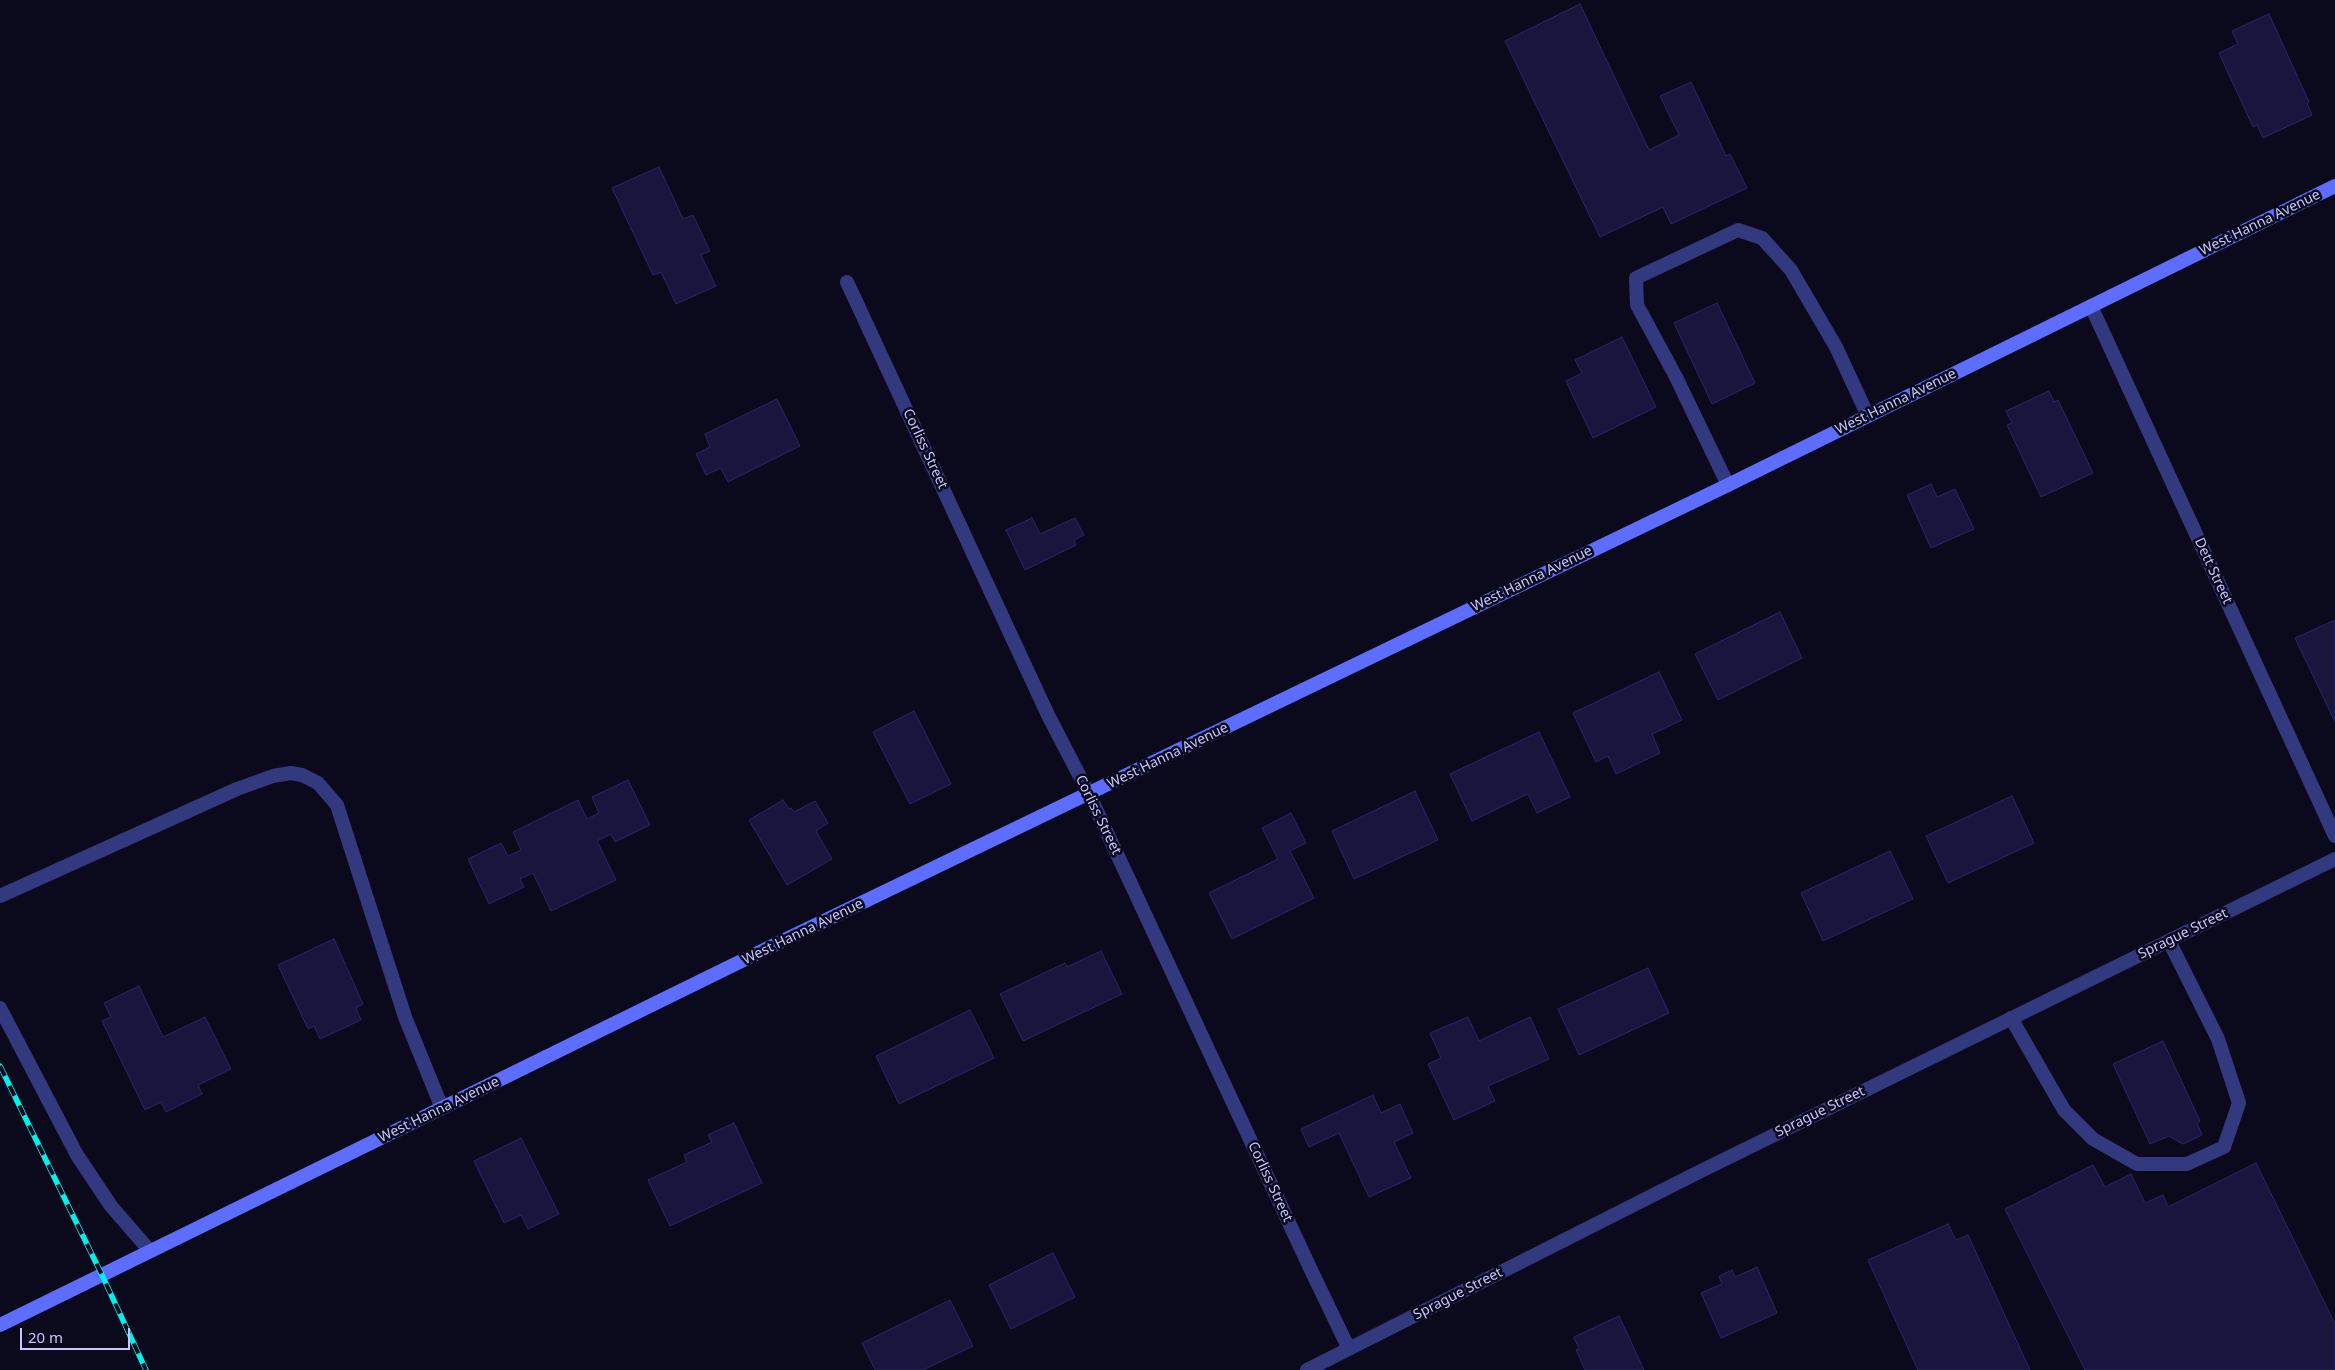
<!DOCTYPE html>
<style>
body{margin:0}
#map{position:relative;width:2335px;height:1370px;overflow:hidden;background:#0b0a1d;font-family:"Noto Sans",sans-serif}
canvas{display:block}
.scale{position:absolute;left:20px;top:1328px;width:110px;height:22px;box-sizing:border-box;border:2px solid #c6c7ff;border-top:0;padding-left:6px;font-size:15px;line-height:18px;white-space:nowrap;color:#c6c7ff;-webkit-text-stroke:4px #0b0a1d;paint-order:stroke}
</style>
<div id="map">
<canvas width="2335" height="1370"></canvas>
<div class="scale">20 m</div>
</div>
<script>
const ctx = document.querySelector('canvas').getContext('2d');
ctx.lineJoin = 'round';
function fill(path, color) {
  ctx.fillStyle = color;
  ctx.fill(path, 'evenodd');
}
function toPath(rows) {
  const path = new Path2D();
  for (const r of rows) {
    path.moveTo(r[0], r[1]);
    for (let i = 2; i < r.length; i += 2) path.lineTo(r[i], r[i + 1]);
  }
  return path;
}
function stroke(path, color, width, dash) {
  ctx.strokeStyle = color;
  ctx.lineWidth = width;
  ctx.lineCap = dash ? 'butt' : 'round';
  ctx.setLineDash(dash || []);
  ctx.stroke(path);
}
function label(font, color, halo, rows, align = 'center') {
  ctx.font = font + ' "Noto Sans",sans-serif';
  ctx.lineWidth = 5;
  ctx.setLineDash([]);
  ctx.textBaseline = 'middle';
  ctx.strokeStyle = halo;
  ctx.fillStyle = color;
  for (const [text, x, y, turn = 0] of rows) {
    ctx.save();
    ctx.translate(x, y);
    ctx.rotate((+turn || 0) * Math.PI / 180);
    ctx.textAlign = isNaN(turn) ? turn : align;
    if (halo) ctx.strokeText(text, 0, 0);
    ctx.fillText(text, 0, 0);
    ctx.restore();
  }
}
const building = toPath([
 [1580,4,1649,150,1679,135,1660,96,1691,82,1726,156,1730,154,1747,188,1671,224,1663,207,1600,237,1505,41,1580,4],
 [2269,14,2309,102,2307,103,2312,115,2263,138,2257,125,2253,127,2219,53,2238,44,2232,31,2269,14],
 [659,167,683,219,693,215,710,251,701,255,716,286,676,304,661,272,653,275,612,188,659,167],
 [1717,303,1755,383,1712,404,1674,323,1717,303],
 [1622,337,1656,407,1593,438,1566,381,1582,373,1575,360,1622,337],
 [2049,391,2054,402,2058,400,2093,473,2041,497,2007,425,2012,423,2006,411,2049,391],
 [777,399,800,446,728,482,721,468,706,475,696,454,710,447,705,434,777,399],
 [1931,484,1937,497,1955,489,1974,529,1931,548,1907,495,1931,484],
 [1032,518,1040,534,1075,518,1084,535,1074,540,1076,545,1025,570,1006,530,1032,518],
 [1780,612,1802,658,1718,700,1695,654,1780,612],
 [2335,620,2335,722,2295,638,2335,620],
 [1659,672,1682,720,1652,734,1660,753,1616,774,1608,756,1596,762,1573,713,1659,672],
 [914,711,951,784,910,804,873,732,914,711],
 [1539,732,1570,797,1537,813,1528,794,1472,821,1450,774,1539,732],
 [628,780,650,825,615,842,611,834,597,841,616,880,551,911,533,873,520,879,524,887,489,904,468,859,501,843,508,856,521,850,513,832,578,800,587,819,599,813,592,797,628,780],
 [1415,791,1438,840,1354,879,1332,831,1415,791],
 [2012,796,2034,843,1948,883,1926,836,2012,796],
 [783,800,789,809,791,808,794,812,815,801,828,823,816,831,832,859,787,885,749,820,783,800],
 [1291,813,1306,843,1290,851,1314,898,1232,939,1209,893,1278,859,1262,828,1291,813],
 [1890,851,1913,899,1823,941,1801,893,1890,851],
 [334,939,363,1004,356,1008,361,1020,320,1039,314,1026,308,1029,278,965,334,939],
 [1101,951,1122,994,1023,1041,1000,994,1065,963,1067,967,1101,951],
 [1648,968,1669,1013,1579,1055,1558,1009,1648,968],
 [139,986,163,1037,205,1017,231,1069,198,1085,202,1094,166,1112,161,1102,145,1110,102,1021,111,1017,104,1003,139,986],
 [970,1010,994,1058,899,1104,876,1056,970,1010],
 [1468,1017,1479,1041,1530,1017,1549,1059,1488,1086,1495,1101,1454,1120,1428,1064,1441,1058,1430,1033,1468,1017],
 [2163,1041,2200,1121,2197,1123,2202,1135,2183,1144,2169,1136,2150,1144,2113,1064,2163,1041],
 [1373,1095,1381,1113,1400,1104,1413,1133,1394,1142,1411,1178,1369,1197,1339,1133,1309,1147,1301,1129,1373,1095],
 [734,1123,762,1183,670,1226,648,1180,687,1162,684,1155,712,1142,708,1135,734,1123],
 [521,1138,559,1214,528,1229,521,1215,504,1223,474,1161,521,1138],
 [2256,1163,2335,1324,2335,1370,2085,1370,2005,1209,2093,1165,2105,1187,2131,1174,2145,1203,2163,1195,2168,1207,2256,1163],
 [1948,1224,1956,1240,1968,1235,2030,1370,1918,1370,1868,1260,1948,1224],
 [1053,1253,1075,1297,1011,1329,989,1285,1053,1253],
 [1757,1267,1777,1313,1721,1338,1701,1293,1722,1284,1719,1276,1732,1270,1735,1277,1757,1267],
 [950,1300,973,1346,923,1370,875,1370,862,1343,950,1300],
 [1619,1316,1644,1370,1585,1370,1576,1350,1579,1349,1574,1337,1619,1316]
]);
const service = toPath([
 [1728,485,1676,377,1637,305,1636,278,1738,230,1762,238,1791,270,1836,347,1868,416],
 [0,896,237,789,273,776,291,773,302,775,318,783,337,805,405,1017,442,1108],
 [0,1008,77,1155,111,1206,150,1251],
 [2011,1018,2064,1110,2093,1139,2137,1164,2187,1164,2224,1147,2239,1103,2218,1039,2169,941]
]);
const minor = toPath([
 [847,282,1048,715,1089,794,1311,1270,1349,1349],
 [2091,306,2335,836],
 [1307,1370,1699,1172,2335,859]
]);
const secondary = toPath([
 [0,1325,772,946,1728,485,2335,186]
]);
const rail = toPath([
 [0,1066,102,1275,146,1370]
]);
const streetNames = [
 ["West Hanna Avenue",2260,223,-26],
 ["West Hanna Avenue",1896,402,-26],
 ["Corliss Street",925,449,65],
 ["Dett Street",2213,571,65],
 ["West Hanna Avenue",1532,579,-26],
 ["West Hanna Avenue",1168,756,-26],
 ["Corliss Street",1098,815,64],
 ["West Hanna Avenue",803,932,-26],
 ["Sprague Street",2183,934,-26],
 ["West Hanna Avenue",439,1110,-26],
 ["Sprague Street",1820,1112,-26],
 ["Corliss Street",1270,1182,65],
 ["Sprague Street",1458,1294,-27]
];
fill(building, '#19163e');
stroke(building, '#2b266b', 1);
stroke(service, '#33397e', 14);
stroke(minor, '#33397e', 14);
stroke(secondary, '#5d6dff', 14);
stroke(rail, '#00f1eb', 5.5);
stroke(rail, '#0b0a1d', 4, [11]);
label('14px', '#c6c7ff', '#0b0a1d', streetNames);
</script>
